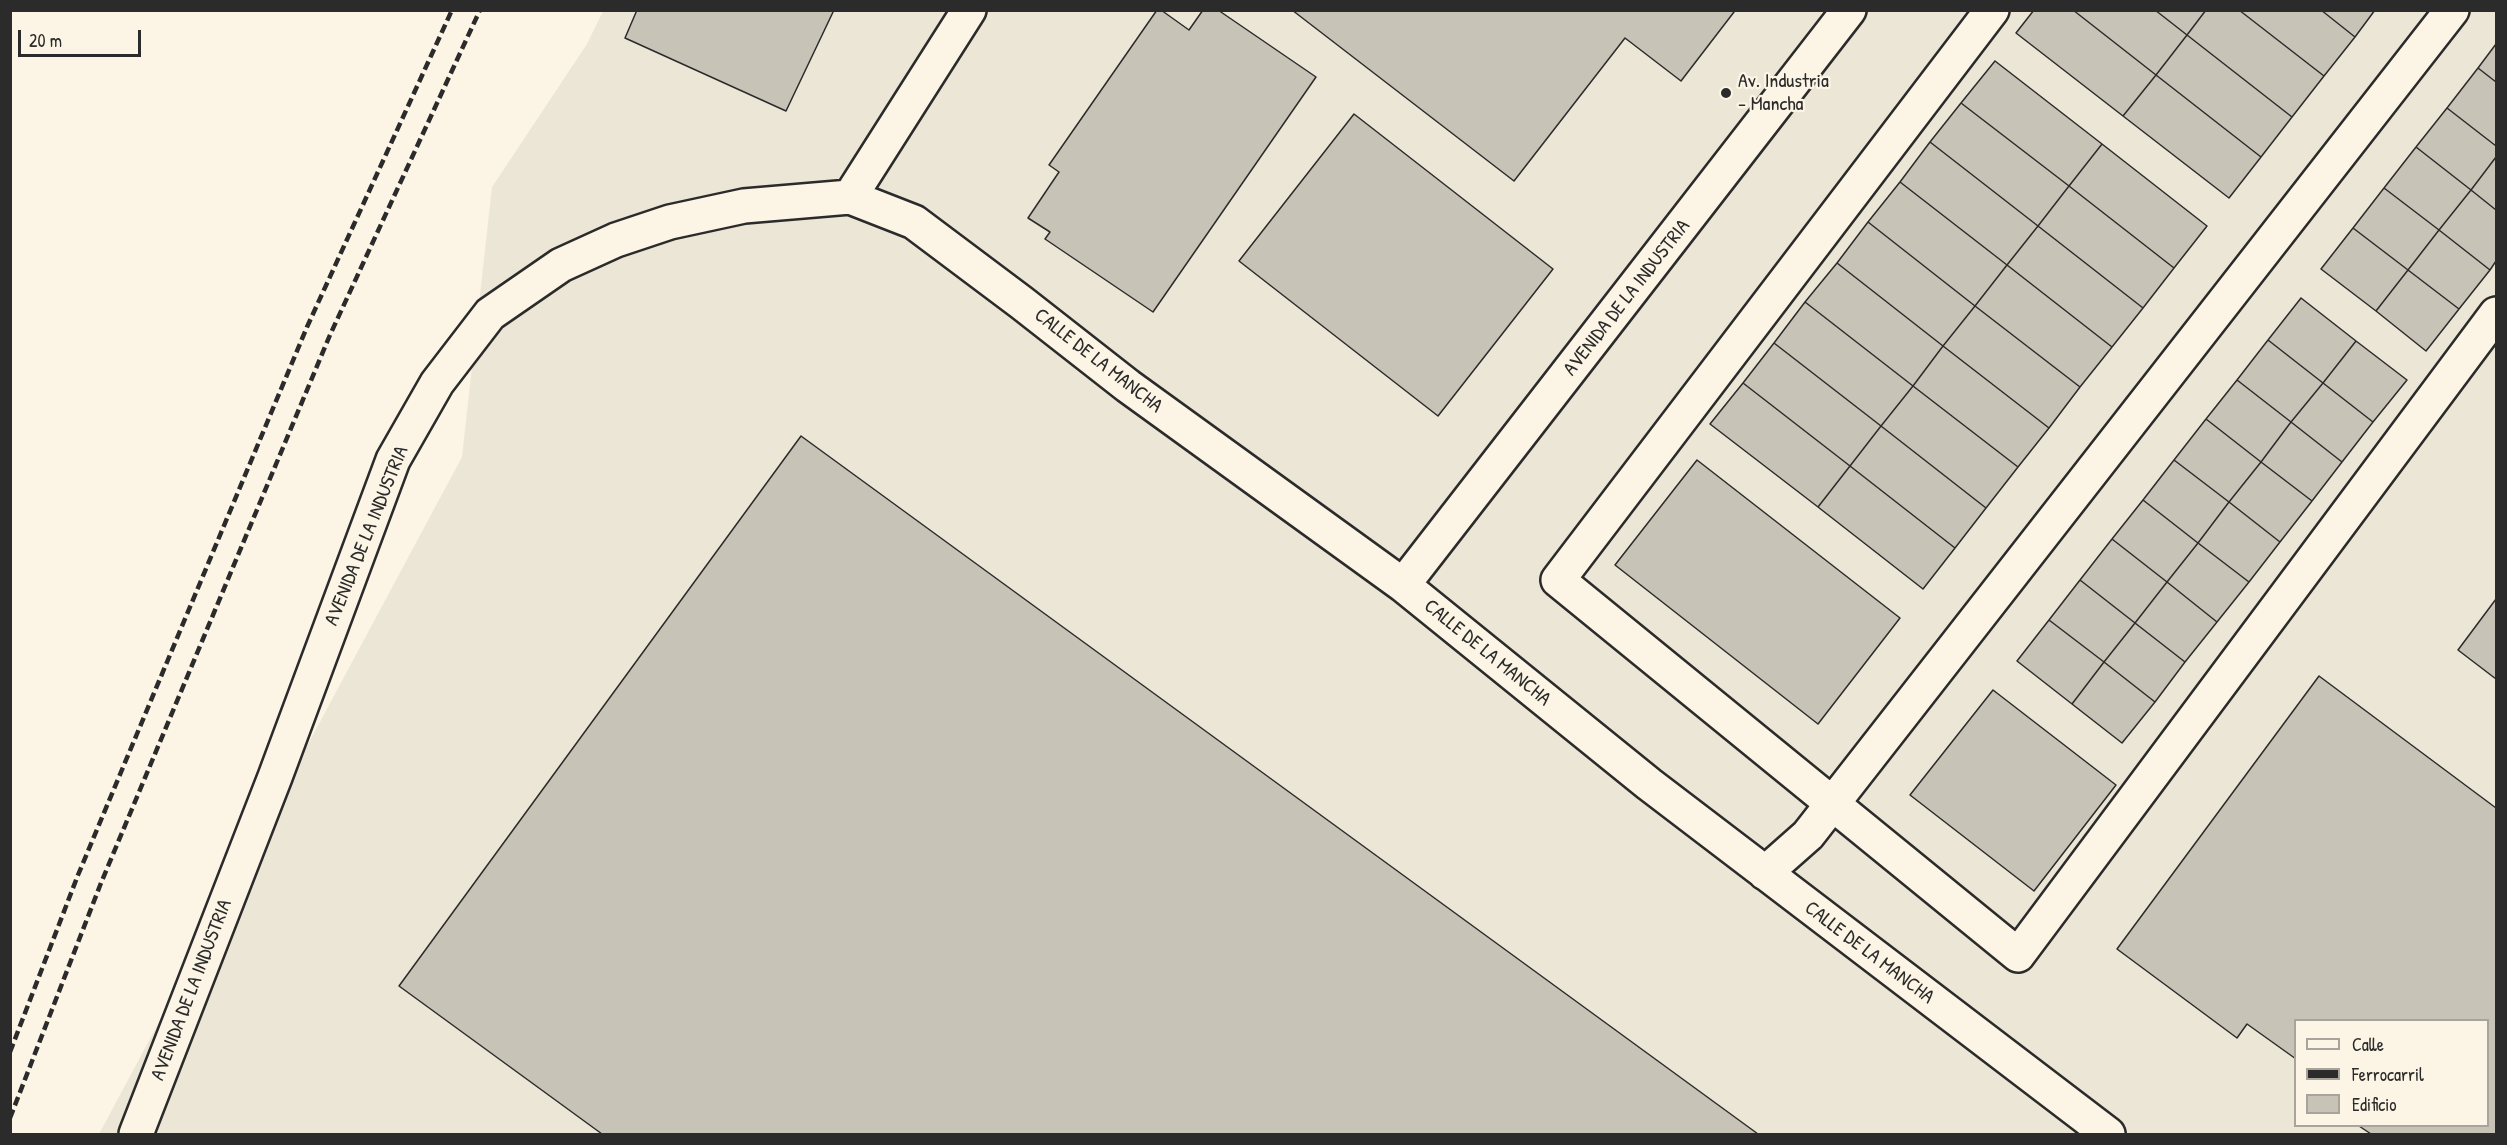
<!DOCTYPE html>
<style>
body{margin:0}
#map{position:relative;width:2507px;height:1145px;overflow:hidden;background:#fcf5e5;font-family:"Patrick Hand",sans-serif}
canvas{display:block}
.frame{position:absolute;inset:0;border:12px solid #2b2b2b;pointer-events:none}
.legend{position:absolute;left:2294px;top:1019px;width:195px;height:108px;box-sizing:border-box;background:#fcf5e5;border:2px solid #a8a49b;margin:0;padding:8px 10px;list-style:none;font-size:18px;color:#2b2b2b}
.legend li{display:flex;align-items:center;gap:12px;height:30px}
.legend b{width:30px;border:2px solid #a8a49b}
.scale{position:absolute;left:18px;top:30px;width:123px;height:27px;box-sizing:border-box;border:3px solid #2b2b2b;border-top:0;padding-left:8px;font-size:18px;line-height:21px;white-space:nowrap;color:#2b2b2b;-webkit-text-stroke:4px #fcf5e5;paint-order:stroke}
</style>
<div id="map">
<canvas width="2507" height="1145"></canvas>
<div class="frame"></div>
<ul class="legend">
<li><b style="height:8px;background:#fcf5e5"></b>Calle</li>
<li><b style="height:8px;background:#2b2b2b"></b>Ferrocarril</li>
<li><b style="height:16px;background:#c8c3b7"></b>Edificio</li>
</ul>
<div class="scale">20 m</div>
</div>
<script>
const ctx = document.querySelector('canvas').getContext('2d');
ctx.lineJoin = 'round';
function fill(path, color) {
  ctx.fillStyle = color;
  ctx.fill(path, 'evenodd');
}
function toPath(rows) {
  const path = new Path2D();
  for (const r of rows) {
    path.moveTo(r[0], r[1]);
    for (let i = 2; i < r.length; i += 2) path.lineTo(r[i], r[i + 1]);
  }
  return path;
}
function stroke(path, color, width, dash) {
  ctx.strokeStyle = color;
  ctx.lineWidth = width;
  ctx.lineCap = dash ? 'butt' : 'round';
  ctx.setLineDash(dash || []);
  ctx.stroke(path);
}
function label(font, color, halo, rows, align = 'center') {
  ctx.font = font + ' "Patrick Hand",sans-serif';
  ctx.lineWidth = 4.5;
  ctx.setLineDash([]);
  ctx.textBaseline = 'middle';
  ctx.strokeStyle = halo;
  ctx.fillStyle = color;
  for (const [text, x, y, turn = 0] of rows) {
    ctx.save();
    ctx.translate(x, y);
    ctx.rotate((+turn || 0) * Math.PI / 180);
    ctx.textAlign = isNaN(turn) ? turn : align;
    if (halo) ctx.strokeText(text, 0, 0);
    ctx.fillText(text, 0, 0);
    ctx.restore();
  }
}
const built = toPath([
 [603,11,2496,11,2496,1134,99,1134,462,457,492,187,587,44],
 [2296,1020,2488,1020,2488,1126,2296,1126]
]);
const building = toPath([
 [637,10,834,10,786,111,625,38,637,10],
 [1157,10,1161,10,1189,30,1203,10,1218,10,1316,77,1153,312,1045,239,1050,232,1028,218,1059,172,1049,165,1157,10],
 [1292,10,1732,10,1734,12,1681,81,1625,38,1514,181,1292,10],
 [2034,10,2073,10,2156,75,2123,116,2016,33,2034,10],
 [2073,10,2155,10,2187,35,2156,75,2073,10],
 [2155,10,2206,10,2187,35,2155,10],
 [2206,10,2239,10,2324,76,2292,117,2187,35,2206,10],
 [2239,10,2321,10,2355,37,2324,76,2239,10],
 [2321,10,2375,10,2355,37,2321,10],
 [2187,35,2292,117,2261,157,2156,75,2187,35],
 [2496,44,2496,82,2478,68,2496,44],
 [1995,61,2102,144,2069,186,1961,103,1995,61],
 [2478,68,2496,82,2496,146,2447,108,2478,68],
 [2156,75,2261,157,2229,198,2123,116,2156,75],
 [1961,103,2069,186,2038,226,1930,142,1961,103],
 [2447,108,2496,146,2496,157,2471,190,2416,147,2447,108],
 [1354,114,1553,269,1438,416,1239,261,1354,114],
 [1930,142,2038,226,2007,265,1900,182,1930,142],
 [2102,144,2207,226,2174,268,2069,186,2102,144],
 [2416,147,2471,190,2439,230,2384,188,2416,147],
 [2496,157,2496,210,2471,190,2496,157],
 [1900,182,2007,265,1975,306,1868,222,1900,182],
 [2069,186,2174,268,2143,308,2038,226,2069,186],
 [2384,188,2439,230,2408,270,2353,228,2384,188],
 [2471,190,2496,210,2496,261,2490,270,2439,230,2471,190],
 [1868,222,1975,306,1943,346,1837,263,1868,222],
 [2038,226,2143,308,2112,347,2007,265,2038,226],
 [2353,228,2408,270,2376,311,2321,269,2353,228],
 [2439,230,2490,270,2459,309,2408,270,2439,230],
 [1837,263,1943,346,1913,386,1805,302,1837,263],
 [2007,265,2112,347,2080,387,1975,306,2007,265],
 [2408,270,2459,309,2426,351,2376,311,2408,270],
 [2301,298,2356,341,2323,383,2268,340,2301,298],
 [1805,302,1913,386,1881,426,1774,343,1805,302],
 [1975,306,2080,387,2049,428,1943,346,1975,306],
 [2268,340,2323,383,2291,422,2237,380,2268,340],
 [2356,341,2407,380,2373,422,2323,383,2356,341],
 [1774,343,1881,426,1850,466,1743,383,1774,343],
 [1943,346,2049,428,2018,467,1913,386,1943,346],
 [2237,380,2291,422,2261,462,2206,419,2237,380],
 [1743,383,1850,466,1818,507,1710,424,1743,383],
 [2323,383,2373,422,2342,462,2291,422,2323,383],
 [1913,386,2018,467,1986,508,1881,426,1913,386],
 [2206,419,2261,462,2229,502,2174,460,2206,419],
 [2291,422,2342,462,2312,501,2261,462,2291,422],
 [1881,426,1986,508,1955,548,1850,466,1881,426],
 [801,436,1758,1134,602,1134,399,986,801,436],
 [1697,460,1900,618,1818,724,1615,565,1697,460],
 [2174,460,2229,502,2198,543,2143,500,2174,460],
 [2261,462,2312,501,2280,542,2229,502,2261,462],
 [1850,466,1955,548,1923,589,1818,507,1850,466],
 [2143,500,2198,543,2167,582,2112,539,2143,500],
 [2229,502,2280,542,2249,582,2198,543,2229,502],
 [2112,539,2167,582,2135,623,2080,580,2112,539],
 [2198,543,2249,582,2217,622,2167,582,2198,543],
 [2080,580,2135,623,2104,662,2049,620,2080,580],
 [2167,582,2217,622,2185,662,2135,623,2167,582],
 [2496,599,2496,679,2458,650,2496,599],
 [2049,620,2104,662,2072,704,2017,661,2049,620],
 [2135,623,2185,662,2155,702,2104,662,2135,623],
 [2104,662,2155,702,2122,743,2072,704,2104,662],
 [2319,676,2496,808,2496,1134,2371,1134,2359,1126,2488,1126,2488,1020,2296,1020,2296,1059,2247,1024,2237,1038,2117,949,2319,676],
 [1993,690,2116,785,2034,891,1910,795,1993,690]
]);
const minor = toPath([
 [1992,10,1558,580,2018,955,2496,314],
 [850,197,969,10],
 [1403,585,1849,10],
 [1765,873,1808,835,2452,10],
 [136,1134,275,777,393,460,437,383,490,314,561,265,616,240,670,222,744,206,850,197,914,222,1022,303,1128,386,1403,585,1649,784,2108,1134]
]);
const rail = toPath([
 [10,1052,78,875,307,327,452,10],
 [10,1118,101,883,330,335,480,10]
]);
const markers = [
 [1726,93,6,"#2b2b2b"]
];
const poiNames = [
 ["Av. Industria",1738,82],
 ["- Mancha",1738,105]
];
const streetNames = [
 ["AVENIDA DE LA INDUSTRIA",1627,298,-52],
 ["CALLE DE LA MANCHA",1098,361,38],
 ["AVENIDA DE LA INDUSTRIA",367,536,-68],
 ["CALLE DE LA MANCHA",1487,653,39],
 ["CALLE DE LA MANCHA",1869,953,37],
 ["AVENIDA DE LA INDUSTRIA",192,990,-69]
];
fill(built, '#ece6d7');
fill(building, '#c8c3b7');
stroke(building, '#2b2b2b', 1.5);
stroke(minor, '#2b2b2b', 38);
stroke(minor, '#fcf5e5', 33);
stroke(rail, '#2b2b2b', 4.5, [9, 4.5]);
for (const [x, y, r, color] of markers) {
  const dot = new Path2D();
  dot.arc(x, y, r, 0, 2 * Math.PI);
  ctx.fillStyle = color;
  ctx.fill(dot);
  stroke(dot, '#fcf5e5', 2);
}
label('20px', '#2b2b2b', '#fcf5e5', poiNames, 'left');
label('20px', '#2b2b2b', '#fcf5e5', streetNames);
</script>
